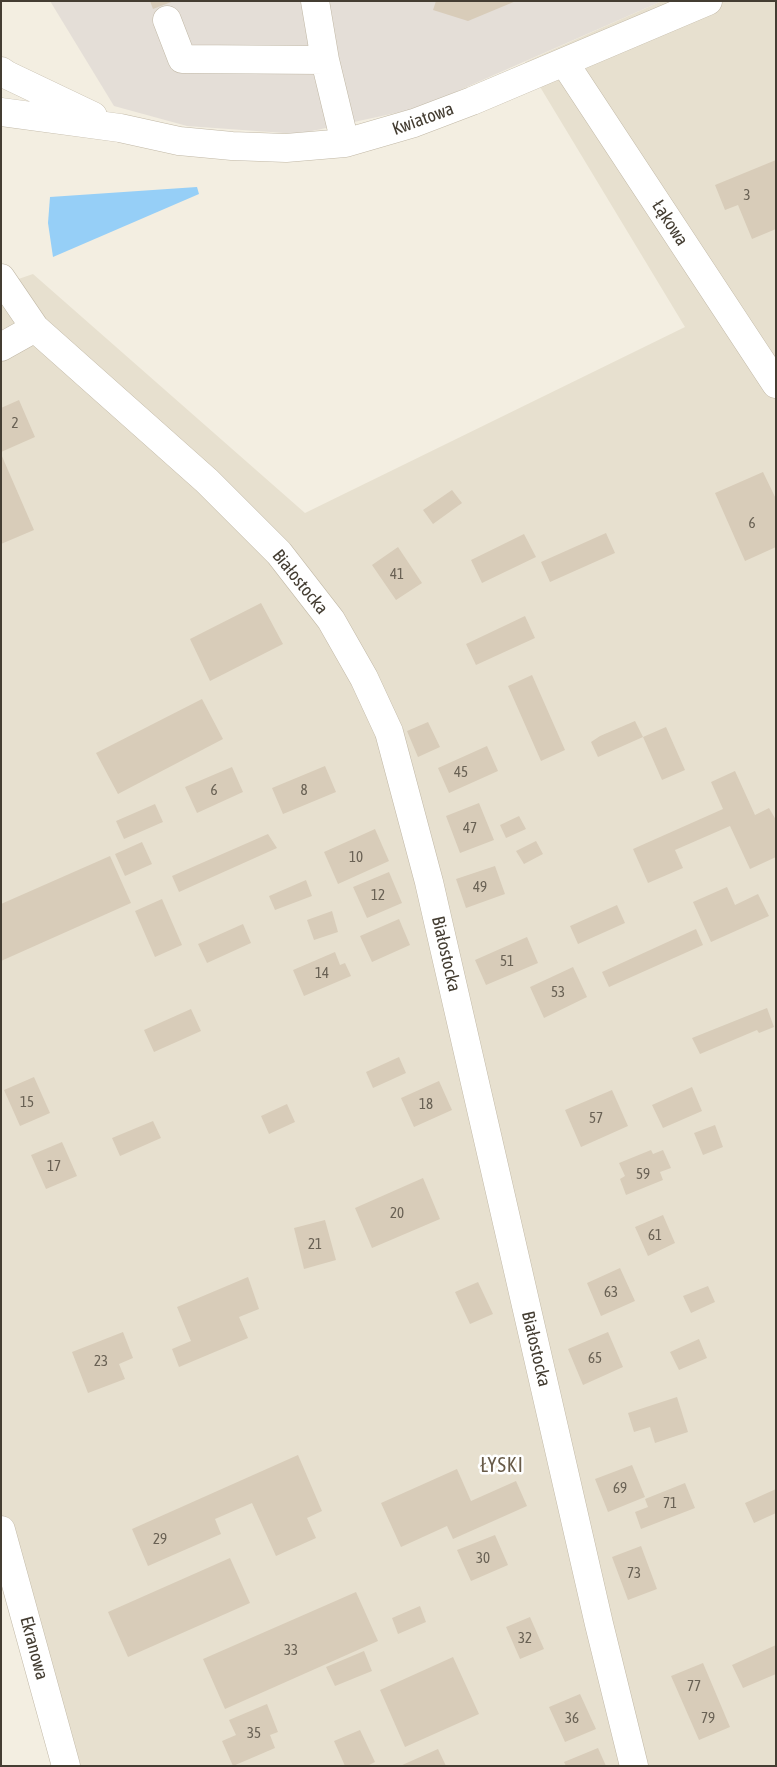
<!DOCTYPE html>
<meta charset="utf-8">
<style>
body{margin:0}
#map{position:relative;width:777px;height:1767px;overflow:hidden;background:#f3eee1;font-family:"Asap Condensed",sans-serif}
canvas{display:block}
.frame{position:absolute;inset:0;border:2px solid #443d32;pointer-events:none}
</style>
<div id="map">
<canvas width="777" height="1767"></canvas>
<div class="frame"></div>
</div>
<script>
const ctx = document.querySelector('canvas').getContext('2d');
ctx.lineJoin = 'round';
function fill(path, color) {
  ctx.fillStyle = color;
  ctx.fill(path, 'evenodd');
}
function toPath(rows) {
  const path = new Path2D();
  for (const r of rows) {
    path.moveTo(r[0], r[1]);
    for (let i = 2; i < r.length; i += 2) path.lineTo(r[i], r[i + 1]);
  }
  return path;
}
function stroke(path, color, width, dash) {
  ctx.strokeStyle = color;
  ctx.lineWidth = width;
  ctx.lineCap = dash ? 'butt' : 'round';
  ctx.setLineDash(dash || []);
  ctx.stroke(path);
}
function label(font, color, halo, rows, align = 'center') {
  ctx.font = font + ' "Asap Condensed",sans-serif';
  ctx.lineWidth = 5;
  ctx.setLineDash([]);
  ctx.textBaseline = 'middle';
  ctx.strokeStyle = halo;
  ctx.fillStyle = color;
  for (const [text, x, y, turn = 0] of rows) {
    ctx.save();
    ctx.translate(x, y);
    ctx.rotate((+turn || 0) * Math.PI / 180);
    ctx.textAlign = isNaN(turn) ? turn : align;
    if (halo) ctx.strokeText(text, 0, 0);
    ctx.fillText(text, 0, 0);
    ctx.restore();
  }
}
const residential = toPath([
 [662,1,776,1,776,1766,62,1766,1,1525,1,285,33,274,305,513,685,327,525,62]
]);
const industrial = toPath([
 [50,1,662,1,419,108,298,134,187,126,114,106]
]);
const water = toPath([
 [197,187,199,194,53,257,48,223,50,197]
]);
const building = toPath([
 [150,1,174,1,153,9],
 [436,1,516,1,468,21,433,10],
 [776,160,776,229,752,239,738,205,725,210,715,185],
 [19,400,35,437,1,452,1,408],
 [1,454,34,530,1,544],
 [763,472,776,499,776,547,745,561,715,493],
 [452,490,462,503,433,524,423,510],
 [606,533,615,553,550,582,541,562],
 [524,534,536,557,482,583,471,560],
 [398,547,422,583,396,600,372,565],
 [261,603,283,644,210,681,190,639],
 [525,616,535,638,476,665,466,644],
 [532,675,565,750,541,761,508,686],
 [202,699,223,739,118,794,96,753],
 [635,721,643,737,598,757,591,742,600,736],
 [428,722,440,747,418,757,407,731],
 [666,727,685,770,662,780,643,737],
 [487,746,498,771,449,793,438,768],
 [325,766,336,792,283,814,272,788],
 [232,767,243,792,197,813,185,787],
 [735,771,755,815,769,808,776,820,776,857,750,869,730,826,675,850,683,868,648,883,633,849,723,809,711,782],
 [479,803,494,840,460,853,446,816],
 [155,804,163,822,124,839,116,821],
 [519,816,526,829,506,838,500,825],
 [375,829,389,861,338,884,324,852],
 [268,834,277,848,179,892,172,876],
 [536,841,543,854,524,864,516,851],
 [142,842,152,864,125,876,115,854],
 [110,856,131,903,1,961,1,904],
 [495,866,505,894,466,908,456,879],
 [389,872,402,903,367,918,353,887],
 [306,880,312,896,275,910,269,896],
 [727,887,735,905,758,894,769,916,711,942,693,902],
 [162,899,182,945,155,957,135,911],
 [617,905,625,923,578,944,570,926],
 [332,911,338,932,314,940,307,920],
 [399,919,410,945,372,962,360,936],
 [243,924,251,943,207,963,198,944],
 [696,929,703,945,609,987,602,972],
 [527,937,538,963,486,985,475,960],
 [335,952,340,965,345,963,351,976,304,996,293,970],
 [573,967,587,997,544,1018,530,987],
 [767,1008,774,1027,759,1033,757,1030,700,1054,692,1038],
 [191,1009,201,1031,154,1052,144,1030],
 [399,1057,406,1073,373,1088,366,1072],
 [34,1077,50,1113,20,1126,4,1090],
 [439,1081,452,1110,414,1127,401,1098],
 [692,1087,702,1111,663,1128,652,1105],
 [612,1090,628,1126,581,1147,565,1110],
 [287,1104,295,1122,269,1134,261,1116],
 [153,1121,161,1138,120,1156,112,1138],
 [715,1125,723,1147,703,1155,694,1133],
 [62,1142,77,1176,46,1189,31,1155],
 [651,1150,653,1154,663,1150,671,1168,660,1172,663,1180,626,1195,620,1179,625,1176,619,1163],
 [423,1178,440,1219,372,1248,355,1208],
 [663,1215,675,1243,648,1256,635,1227],
 [325,1220,336,1260,304,1269,294,1228],
 [620,1268,635,1301,601,1316,587,1283],
 [248,1277,259,1309,239,1317,248,1338,179,1367,172,1349,191,1341,177,1307],
 [478,1282,493,1314,470,1324,455,1292],
 [708,1286,715,1302,691,1313,683,1296],
 [123,1332,133,1358,119,1364,125,1379,88,1393,72,1352],
 [608,1332,623,1367,583,1385,568,1349],
 [699,1339,707,1358,679,1370,670,1352],
 [677,1397,688,1432,655,1443,650,1427,634,1432,628,1413],
 [298,1455,322,1511,307,1518,316,1538,276,1556,252,1503,215,1519,221,1534,148,1566,132,1529],
 [632,1465,645,1497,608,1512,595,1479],
 [457,1469,471,1501,516,1481,527,1506,453,1539,447,1526,401,1547,381,1503],
 [685,1483,695,1508,641,1529,635,1512,648,1507,645,1499],
 [776,1489,776,1513,754,1523,745,1503],
 [495,1535,508,1565,471,1581,457,1550],
 [641,1546,657,1589,628,1600,612,1557],
 [230,1558,250,1603,128,1657,108,1612],
 [356,1592,378,1641,225,1709,203,1659],
 [420,1606,426,1622,398,1634,392,1618],
 [530,1617,544,1649,520,1659,506,1627],
 [776,1645,776,1674,743,1688,732,1665],
 [364,1651,372,1671,335,1686,326,1667],
 [453,1657,479,1714,405,1747,380,1690],
 [703,1663,730,1727,699,1740,671,1676],
 [580,1694,596,1729,565,1742,549,1707],
 [267,1704,278,1732,270,1735,275,1748,233,1766,222,1741,236,1735,229,1720],
 [360,1730,375,1762,367,1766,345,1766,334,1741],
 [598,1748,606,1766,566,1766,564,1762],
 [438,1749,446,1766,400,1766]
]);
const minor = toPath([
 [315,1,325,60,345,143],
 [167,20,182,59,325,60],
 [564,62,776,384],
 [1,71,7,75,93,116],
 [1,112,120,128,179,141,232,146,286,148,345,143,414,123,472,101,708,1],
 [1,278,35,328,207,481,279,553,331,620,364,678,389,732,429,882,599,1624,634,1766],
 [1,347,35,328],
 [1,1530,66,1766]
]);
const numberNames = [
 ["3",747,195],
 ["2",15,423],
 ["6",752,523],
 ["41",397,574],
 ["45",461,772],
 ["6",214,790],
 ["8",304,790],
 ["47",470,828],
 ["10",356,857],
 ["49",480,887],
 ["12",378,895],
 ["51",507,961],
 ["14",322,973],
 ["53",558,992],
 ["15",27,1102],
 ["18",426,1104],
 ["57",596,1118],
 ["17",54,1166],
 ["59",643,1174],
 ["20",397,1213],
 ["61",655,1235],
 ["21",315,1244],
 ["63",611,1292],
 ["65",595,1358],
 ["23",101,1361],
 ["69",620,1488],
 ["71",670,1503],
 ["29",160,1539],
 ["30",483,1558],
 ["73",634,1573],
 ["32",525,1638],
 ["33",291,1650],
 ["77",694,1686],
 ["36",572,1718],
 ["79",708,1718],
 ["35",254,1733]
];
const streetNames = [
 ["Kwiatowa",423,119,-20],
 ["Łąkowa",670,223,57],
 ["Białostocka",300,582,51],
 ["Białostocka",446,954,77],
 ["Białostocka",536,1349,77],
 ["Ekranowa",34,1648,75]
];
const quarterNames = [
 ["ŁYSKI",502,1466]
];
fill(residential, '#e7e0cf');
fill(industrial, '#e4ded7');
fill(water, '#96cff7');
fill(building, '#d8ccb9');
stroke(minor, '#c1b8a6', 29);
stroke(minor, '#fff', 28);
label('15px', '#696154', null, numberNames);
label('18px', '#443d32', '#fff', streetNames);
ctx.letterSpacing = '1px';
label('20px', '#685b48', '#fff', quarterNames);
ctx.letterSpacing = '0px';
</script>
